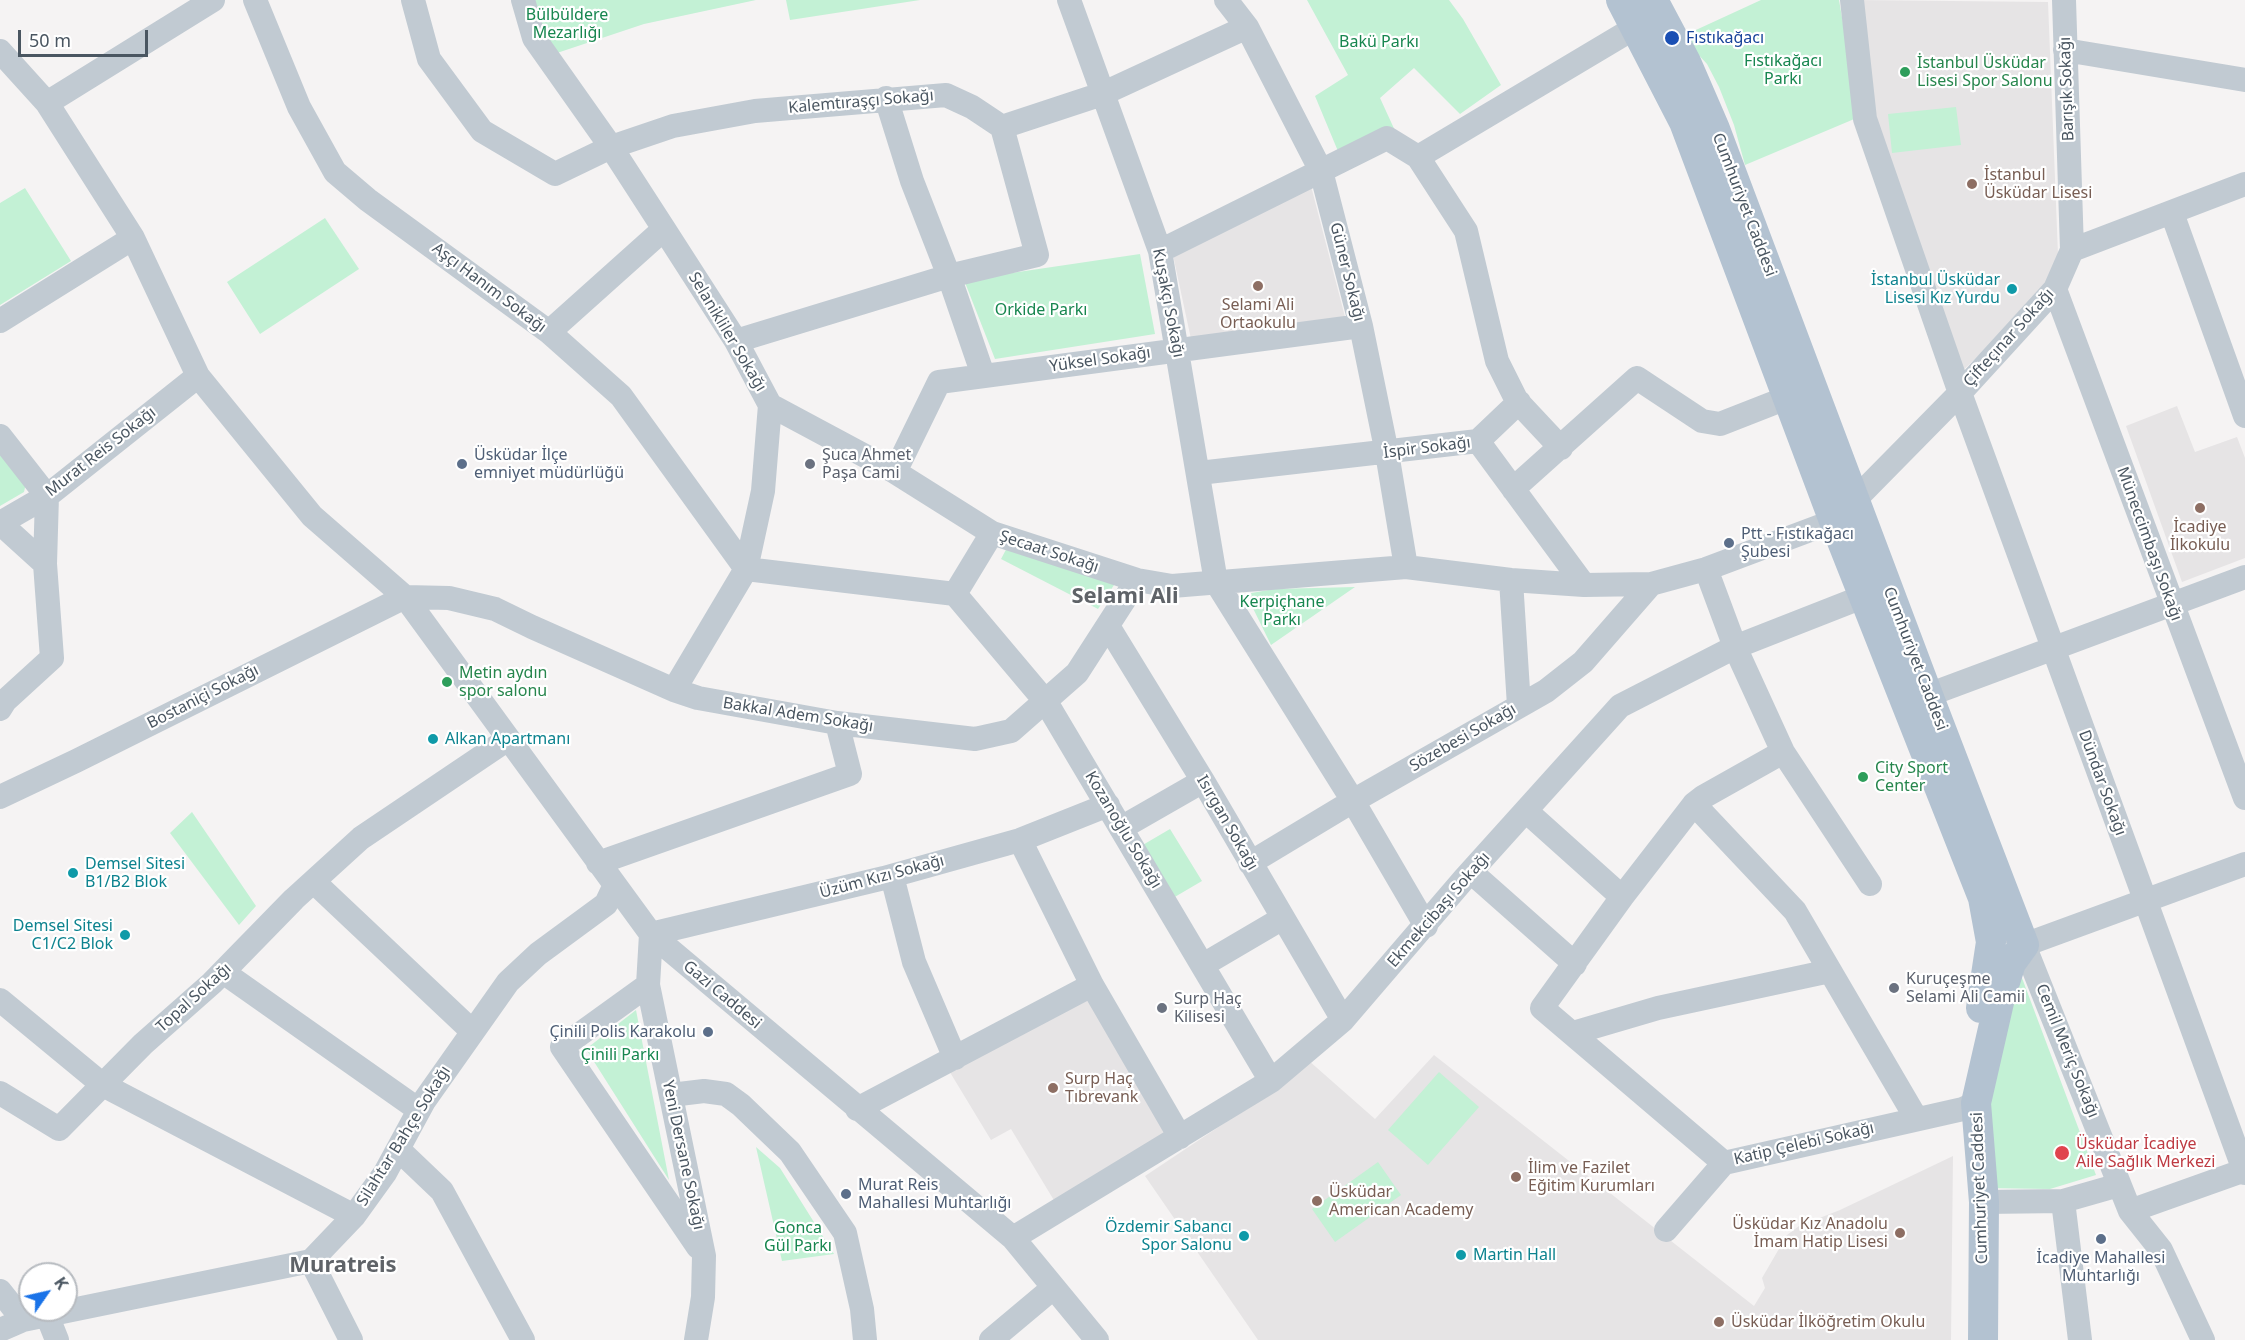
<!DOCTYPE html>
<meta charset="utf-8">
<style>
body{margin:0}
#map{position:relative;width:2245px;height:1340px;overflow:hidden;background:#f5f3f3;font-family:"Noto Sans",sans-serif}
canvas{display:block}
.north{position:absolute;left:18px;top:1262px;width:60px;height:60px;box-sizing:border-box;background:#fff;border:2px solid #b7bbc0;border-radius:50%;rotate:56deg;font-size:16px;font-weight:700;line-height:24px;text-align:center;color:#4a5661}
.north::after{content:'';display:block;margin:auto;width:21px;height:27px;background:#1a73e8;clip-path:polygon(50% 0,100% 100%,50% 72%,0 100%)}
.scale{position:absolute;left:18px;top:30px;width:130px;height:27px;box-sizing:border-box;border:3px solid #4a5661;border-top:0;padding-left:8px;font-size:18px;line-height:21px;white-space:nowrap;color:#4a5661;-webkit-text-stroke:4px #fff;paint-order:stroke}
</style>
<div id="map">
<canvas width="2245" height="1340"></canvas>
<div class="north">K</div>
<div class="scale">50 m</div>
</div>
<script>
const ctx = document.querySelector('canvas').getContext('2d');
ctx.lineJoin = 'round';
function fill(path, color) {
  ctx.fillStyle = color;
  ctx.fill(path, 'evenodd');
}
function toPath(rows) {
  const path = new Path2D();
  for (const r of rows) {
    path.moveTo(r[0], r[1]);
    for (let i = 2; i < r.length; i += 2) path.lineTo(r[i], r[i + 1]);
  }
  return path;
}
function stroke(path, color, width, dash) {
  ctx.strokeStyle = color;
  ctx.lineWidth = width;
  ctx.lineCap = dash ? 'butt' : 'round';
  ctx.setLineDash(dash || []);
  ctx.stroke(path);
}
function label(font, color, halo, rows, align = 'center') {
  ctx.font = font + ' "Noto Sans",sans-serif';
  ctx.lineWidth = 4.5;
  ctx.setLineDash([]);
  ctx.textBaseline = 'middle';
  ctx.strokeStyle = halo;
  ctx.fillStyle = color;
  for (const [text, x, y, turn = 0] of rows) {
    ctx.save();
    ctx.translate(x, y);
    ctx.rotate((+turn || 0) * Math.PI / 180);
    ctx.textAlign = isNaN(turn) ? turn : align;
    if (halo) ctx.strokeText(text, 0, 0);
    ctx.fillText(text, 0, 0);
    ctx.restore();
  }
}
const education = toPath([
 [1855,0,2048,2,2059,280,1959,374,1871,122],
 [1311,186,1345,317,1191,339,1173,255],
 [2177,406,2195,452,2237,437,2245,458,2245,558,2182,582,2126,426],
 [1091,992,1172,1133,1055,1202,1011,1129,991,1140,948,1069],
 [1434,1055,1754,1306,1765,1288,1762,1278,1787,1235,1799,1226,1840,1210,1953,1156,1951,1340,1258,1340,1145,1176,1247,1108,1308,1060,1375,1119]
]);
const green = toPath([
 [533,0,756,0,644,24,557,53,543,33],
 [786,0,920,0,790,20],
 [1307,0,1449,0,1463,19,1501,85,1460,114,1414,68,1380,98,1397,135,1340,156,1315,96,1348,75],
 [1761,0,1839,0,1859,117,1745,165,1734,125,1719,87,1707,64,1695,51,1685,35],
 [1956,107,1961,145,1892,153,1888,114],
 [25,188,71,261,0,305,0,203],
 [325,218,359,269,260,334,227,282],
 [1140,254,1155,334,995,359,964,280],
 [0,452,26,483,24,492,0,506],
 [1009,544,1118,579,1098,609,1001,559],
 [1355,587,1271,645,1246,594,1274,589],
 [192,812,256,906,239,925,170,833],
 [1170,829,1202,881,1173,898,1141,846],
 [2022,978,2096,1175,2050,1189,1985,1188,1982,1113,2014,980],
 [636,1010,669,1180,586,1049],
 [1439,1072,1479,1107,1428,1165,1388,1130],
 [756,1147,780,1168,834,1254,782,1261],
 [1378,1162,1401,1195,1335,1242,1312,1209]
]);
const minor = toPath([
 [255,0,299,107,335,172,368,200,549,332,621,396,746,569,955,594,992,533],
 [413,0,429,59,482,131,555,174,611,147,673,126,755,111,946,95,972,107,1002,127,1102,94,1247,27],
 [523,0,534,38,611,147,664,229,736,341,770,405,763,491,746,569,674,690],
 [1069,0,1160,251,1216,582,1353,801,1426,926],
 [1226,0,1247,27,1321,171,1361,326,1387,453,1406,567],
 [1852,0,1865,119,1960,393,2245,1173],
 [2065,50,2245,80],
 [0,51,47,103,133,238,198,376,312,516,405,597,651,934,1013,1238,1097,1340],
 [886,98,912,181,949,276,983,375],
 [47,103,213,0],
 [1418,157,1636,27],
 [2172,213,2245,416],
 [2072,250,2245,184],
 [1160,251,1387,138,1418,157,1466,231,1497,361,1517,401,1561,448],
 [2055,289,2245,798],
 [0,321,133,238],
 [549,332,664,229],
 [736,341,949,276,1037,255,1002,127],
 [770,405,895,472,992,533,1137,580,1172,586,1406,567,1511,580,1584,585,1651,584,1706,569,1834,521,1960,393,2055,289,2072,250,2064,0],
 [0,436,47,496,45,564,52,658,5,701,0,709],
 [1478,441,1519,402],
 [895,472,939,382,1361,326],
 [1199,473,1478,441,1584,585],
 [1513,489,1637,378,1702,421,1720,424,1789,397],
 [45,564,0,523,47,496,198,376],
 [1706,569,1735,647,1783,752,1870,884],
 [1511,580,1519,706],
 [955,594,1046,702,1271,1081],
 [1108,626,1203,781,1343,1020],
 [1928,695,2245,577],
 [1783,752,1703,797,1694,804,1622,897,1542,1008,1724,1163,1963,1109,1976,1103],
 [0,797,76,761,405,597,449,598,495,609,532,627,674,690,698,698,837,723,975,739,1011,731,1077,673,1137,580],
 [1694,804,1795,911,1916,1118],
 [1526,811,1622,897],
 [1121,828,1203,781],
 [1020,840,1092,985,1180,1137],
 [598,863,850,774,837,723],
 [1250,863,1353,801,1546,691,1583,662,1651,584],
 [1471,872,1575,964],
 [892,876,914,962,955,1058],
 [314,882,472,1031],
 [651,934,884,878,1020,840,1108,805],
 [651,934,648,985,704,1256,703,1297,696,1340],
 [2014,934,2024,945,2130,1211,2161,1250,2203,1340],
 [2024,945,2245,864],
 [1203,965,1283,918],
 [223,972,419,1110],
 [648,985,562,1047,698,1247],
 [0,1000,103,1085,354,1216],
 [1573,1033,1658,1008,1830,971],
 [0,1093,59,1129,143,1044,212,983,294,899,361,838,508,739],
 [671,1095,704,1091,726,1094,741,1105,790,1152,845,1233,862,1309,865,1340],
 [857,1109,1092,985],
 [399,1150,442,1191,523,1340],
 [2063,1201,2080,1340],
 [1984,1202,2063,1201,2119,1185],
 [2130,1211,2245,1170],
 [1666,1230,1724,1163],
 [1013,1238,1271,1081,1343,1020,1464,879,1620,706,1735,647,1865,596],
 [311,1261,351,1340],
 [0,1291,23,1320],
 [47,1315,57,1340],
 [0,1330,23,1320,311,1261,354,1216,385,1173,424,1101,508,982,538,954,606,904,615,885],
 [991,1340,1053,1288]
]);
const major = toPath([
 [1621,0,1684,122,1834,521,1983,898,1991,942,1981,1008],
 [1653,0,1686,62,1715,129,1928,695,2024,945,2011,963,2000,998,1976,1103,1984,1202,1983,1340]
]);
const markers = [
 [1672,38,8,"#1a4fb4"],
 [1905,72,6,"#2e9e5b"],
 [1972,184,6,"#8d6e63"],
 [1258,286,6,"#8d6e63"],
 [2012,289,6,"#0f9aa8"],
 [462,464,6,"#5c6f8a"],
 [810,464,6,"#6b7280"],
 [2200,508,6,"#8d6e63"],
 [1729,543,6,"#5c6f8a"],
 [447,682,6,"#2e9e5b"],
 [433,739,6,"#0f9aa8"],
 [1863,777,6,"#2e9e5b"],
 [73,873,6,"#0f9aa8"],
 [125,935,6,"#0f9aa8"],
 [1894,988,6,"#6b7280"],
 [1162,1008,6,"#6b7280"],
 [708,1032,6,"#5c6f8a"],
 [1053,1088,6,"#8d6e63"],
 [2062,1153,8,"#e0444e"],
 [1516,1177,6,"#8d6e63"],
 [846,1194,6,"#5c6f8a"],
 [1317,1201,6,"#8d6e63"],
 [1900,1233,6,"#8d6e63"],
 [1244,1236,6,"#0f9aa8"],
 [2101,1239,6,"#5c6f8a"],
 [1461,1255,6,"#0f9aa8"],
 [1719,1322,6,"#8d6e63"]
];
const parkNames = [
 ["Bülbüldere",567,15],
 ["Mezarlığı",567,33],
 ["Bakü Parkı",1379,42],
 ["Fıstıkağacı",1783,61],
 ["Parkı",1783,79],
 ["Orkide Parkı",1041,310],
 ["Kerpiçhane",1282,602],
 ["Parkı",1282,620],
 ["Çinili Parkı",620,1055],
 ["Gonca",798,1228],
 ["Gül Parkı",798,1246]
];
const transitNames = [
 ["Fıstıkağacı",1686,38]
];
const leisureNames = [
 ["İstanbul Üsküdar",1917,63],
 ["Lisesi Spor Salonu",1917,81],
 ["Metin aydın",459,673],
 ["spor salonu",459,691],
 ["City Sport",1875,768],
 ["Center",1875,786]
];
const streetNames = [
 ["Barışık Sokağı",2067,89,-92],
 ["Kalemtıraşçı Sokağı",861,102,-5],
 ["Cumhuriyet Caddesi",1744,205,69],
 ["Güner Sokağı",1347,272,76],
 ["Aşçı Hanım Sokağı",489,288,37],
 ["Kuşakçı Sokağı",1168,303,79],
 ["Selanikliler Sokağı",727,332,59],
 ["Çifteçınar Sokağı",2009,338,-48],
 ["Yüksel Sokağı",1100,360,-8],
 ["İspir Sokağı",1427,448,-7],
 ["Murat Reis Sokağı",101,452,-38],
 ["Müneccimbaşı Sokağı",2149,544,70],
 ["Şecaat Sokağı",1049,552,18],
 ["Cumhuriyet Caddesi",1915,659,69],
 ["Bostaniçi Sokağı",203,697,-27],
 ["Bakkal Adem Sokağı",798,715,9],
 ["Sözebesi Sokağı",1463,738,-30],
 ["Dündar Sokağı",2102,783,70],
 ["Isırgan Sokağı",1227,823,60],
 ["Kozanoğlu Sokağı",1123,830,59],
 ["Üzüm Kızı Sokağı",882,877,-15],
 ["Ekmekcibaşı Sokağı",1439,910,-49],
 ["Gazi Caddesi",722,995,40],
 ["Topal Sokağı",194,998,-42],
 ["Cemil Meriç Sokağı",2067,1051,68],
 ["Silahtar Bahçe Sokağı",404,1136,-58],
 ["Katip Çelebi Sokağı",1804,1144,-13],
 ["Yeni Dersane Sokağı",683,1155,78],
 ["Cumhuriyet Caddesi",1980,1188,-92]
];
const educationNames = [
 ["İstanbul",1984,175],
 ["Üsküdar Lisesi",1984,193],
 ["Selami Ali",1258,305,"center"],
 ["Ortaokulu",1258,323,"center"],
 ["İcadiye",2200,527,"center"],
 ["İlkokulu",2200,545,"center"],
 ["Surp Haç",1065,1079],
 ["Tıbrevank",1065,1097],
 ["İlim ve Fazilet",1528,1168],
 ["Eğitim Kurumları",1528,1186],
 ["Üsküdar",1329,1192],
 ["American Academy",1329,1210],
 ["Üsküdar Kız Anadolu",1888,1224,"right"],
 ["İmam Hatip Lisesi",1888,1242,"right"],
 ["Üsküdar İlköğretim Okulu",1731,1322]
];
const cultureNames = [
 ["İstanbul Üsküdar",2000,280],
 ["Lisesi Kız Yurdu",2000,298],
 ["Alkan Apartmanı",445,739,"left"],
 ["Demsel Sitesi",85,864,"left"],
 ["B1/B2 Blok",85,882,"left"],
 ["Demsel Sitesi",113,926],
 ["C1/C2 Blok",113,944],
 ["Özdemir Sabancı",1232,1227],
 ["Spor Salonu",1232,1245],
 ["Martin Hall",1473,1255,"left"]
];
const serviceNames = [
 ["Üsküdar İlçe",474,455],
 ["emniyet müdürlüğü",474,473],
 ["Ptt - Fıstıkağacı",1741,534],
 ["Şubesi",1741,552],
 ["Çinili Polis Karakolu",696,1032,"right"],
 ["Murat Reis",858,1185],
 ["Mahallesi Muhtarlığı",858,1203],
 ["İcadiye Mahallesi",2101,1258,"center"],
 ["Muhtarlığı",2101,1276,"center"]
];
const worshipNames = [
 ["Şuca Ahmet",822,455],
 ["Paşa Cami",822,473],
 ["Kuruçeşme",1906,979],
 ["Selami Ali Camii",1906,997],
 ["Surp Haç",1174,999],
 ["Kilisesi",1174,1017]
];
const healthNames = [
 ["Üsküdar İcadiye",2076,1144],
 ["Aile Sağlık Merkezi",2076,1162]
];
const districtNames = [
 ["Selami Ali",1125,597],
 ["Muratreis",343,1266]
];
fill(education, '#e6e4e5');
fill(green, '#c3f1d5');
stroke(minor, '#c1cad2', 24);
stroke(major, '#b3c2d1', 30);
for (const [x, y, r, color] of markers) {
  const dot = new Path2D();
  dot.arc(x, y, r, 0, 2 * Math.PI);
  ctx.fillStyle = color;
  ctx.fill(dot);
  stroke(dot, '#fff', 2);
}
label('16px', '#17864f', '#fff', parkNames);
label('16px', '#164399', '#fff', transitNames, 'left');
label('16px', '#27864d', '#fff', leisureNames, 'left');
label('16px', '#4a5661', '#fff', streetNames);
label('16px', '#785e54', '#fff', educationNames, 'left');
label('16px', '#0d838f', '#fff', cultureNames, 'right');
label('16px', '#4e5e75', '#fff', serviceNames, 'left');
label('16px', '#5b616d', '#fff', worshipNames, 'left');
label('16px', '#be3a42', '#fff', healthNames, 'left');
label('bold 22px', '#5f6368', '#fff', districtNames);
</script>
